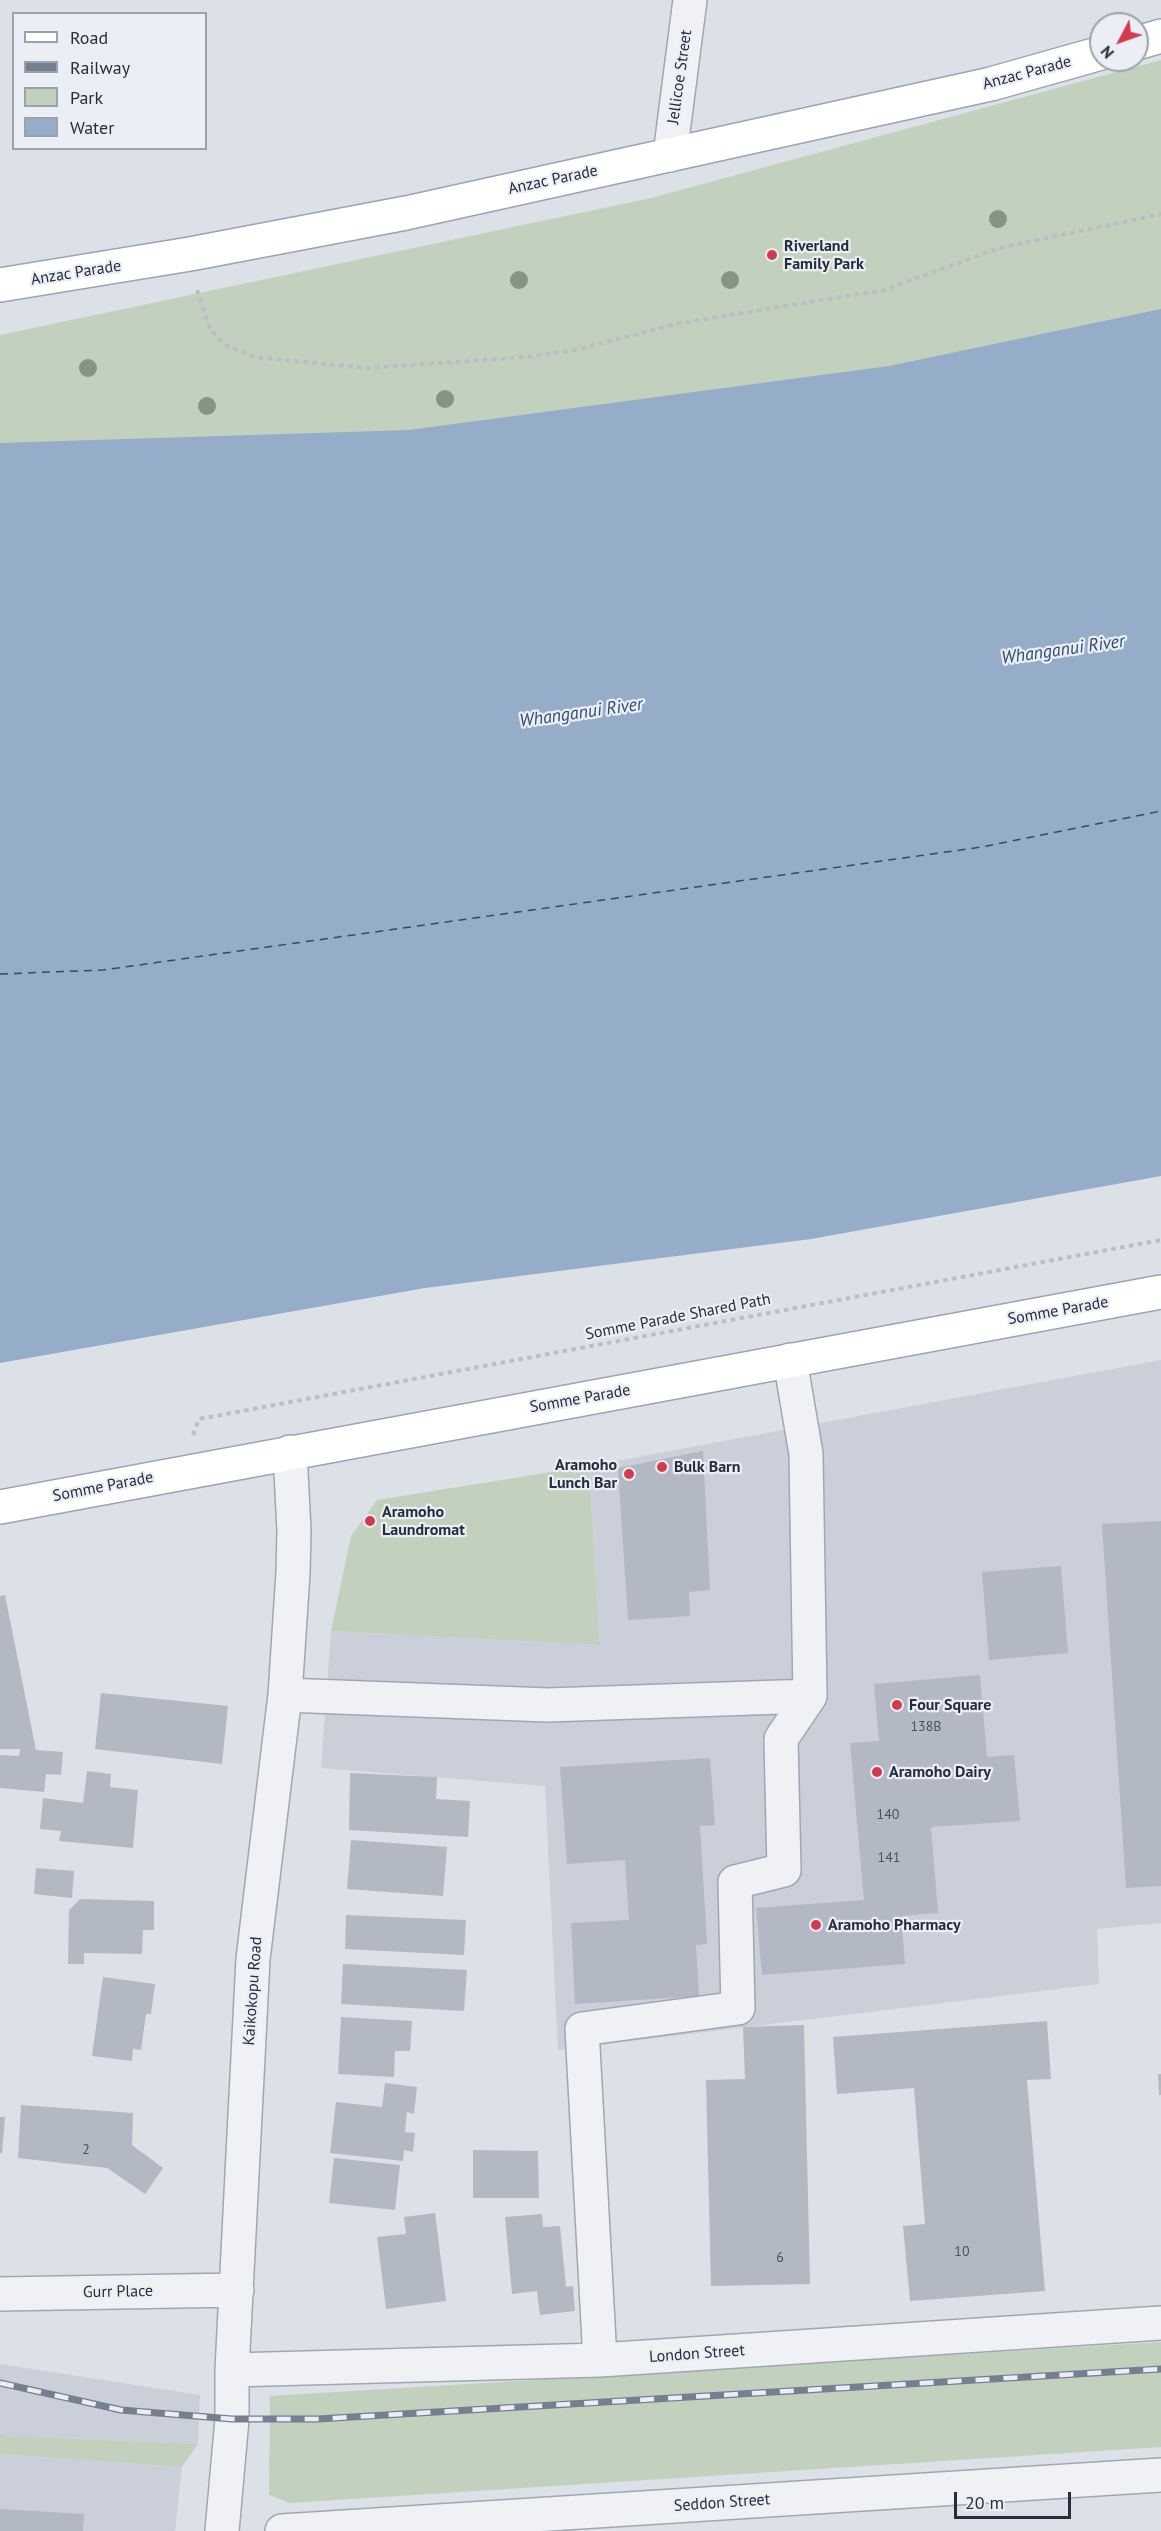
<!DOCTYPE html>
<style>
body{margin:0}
#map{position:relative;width:1161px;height:2531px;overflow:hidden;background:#dce0e7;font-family:"PT Sans",sans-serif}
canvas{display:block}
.legend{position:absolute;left:12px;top:12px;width:195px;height:138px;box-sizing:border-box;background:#ebeff5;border:2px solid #9ca2ab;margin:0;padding:8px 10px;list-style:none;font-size:18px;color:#252e3d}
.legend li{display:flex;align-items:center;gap:12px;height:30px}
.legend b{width:30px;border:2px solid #9ca2ab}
.north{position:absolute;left:1089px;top:12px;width:60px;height:60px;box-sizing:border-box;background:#ebeff5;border:2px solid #9ca2ab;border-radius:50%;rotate:229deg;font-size:16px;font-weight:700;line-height:24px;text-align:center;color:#252e3d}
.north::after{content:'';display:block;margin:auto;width:21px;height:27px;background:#d23b4e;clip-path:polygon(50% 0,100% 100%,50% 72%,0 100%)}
.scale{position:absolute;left:954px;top:2492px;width:117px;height:27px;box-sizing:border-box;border:3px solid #252e3d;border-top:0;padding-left:8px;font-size:18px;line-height:21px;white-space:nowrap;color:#252e3d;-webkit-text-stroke:4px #ebeff5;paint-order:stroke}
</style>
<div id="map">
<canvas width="1161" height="2531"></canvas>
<ul class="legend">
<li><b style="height:8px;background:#fff"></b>Road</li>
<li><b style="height:8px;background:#757f91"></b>Railway</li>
<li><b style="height:16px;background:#c1d1bd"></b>Park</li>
<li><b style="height:16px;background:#95adc9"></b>Water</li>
</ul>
<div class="north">N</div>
<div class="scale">20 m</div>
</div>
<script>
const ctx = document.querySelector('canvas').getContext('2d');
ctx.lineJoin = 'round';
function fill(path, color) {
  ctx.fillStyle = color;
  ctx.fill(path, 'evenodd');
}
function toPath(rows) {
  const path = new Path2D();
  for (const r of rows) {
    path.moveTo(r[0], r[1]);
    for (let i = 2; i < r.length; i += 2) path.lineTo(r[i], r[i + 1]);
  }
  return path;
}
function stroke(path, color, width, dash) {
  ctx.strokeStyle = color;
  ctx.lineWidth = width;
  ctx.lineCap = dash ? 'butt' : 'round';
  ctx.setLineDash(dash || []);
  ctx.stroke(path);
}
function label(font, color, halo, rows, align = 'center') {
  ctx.font = font + ' "PT Sans",sans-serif';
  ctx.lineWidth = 4.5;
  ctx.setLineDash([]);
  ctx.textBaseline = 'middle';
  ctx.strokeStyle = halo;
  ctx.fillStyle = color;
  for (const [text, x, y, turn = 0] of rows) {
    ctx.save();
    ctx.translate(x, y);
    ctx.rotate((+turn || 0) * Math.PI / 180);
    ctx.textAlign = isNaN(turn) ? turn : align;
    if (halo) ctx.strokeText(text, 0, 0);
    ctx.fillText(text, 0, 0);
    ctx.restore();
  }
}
const built = toPath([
 [1161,1360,1161,1923,1097,1929,1099,1984,558,2050,545,1786,321,1768,331,1631,600,1645,589,1466],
 [0,2364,200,2395,198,2444,7,2436,0,2433],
 [0,2454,182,2467,175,2531,0,2531]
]);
const green = toPath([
 [1161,60,1161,312,776,408,0,484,0,335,651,198],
 [589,1466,600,1645,331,1631,351,1536,377,1500],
 [1161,2342,1161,2447,289,2503,269,2495,270,2396],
 [0,2433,7,2436,198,2444,182,2467,0,2454]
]);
const water = toPath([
 [1161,309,1161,1176,811,1239,425,1288,0,1363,0,443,409,430,889,366]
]);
const ferry = toPath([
 [0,974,103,970,982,847,1161,811]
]);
const building = toPath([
 [703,1451,710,1590,689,1592,690,1616,628,1620,618,1468],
 [1161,1521,1161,1886,1126,1888,1102,1524],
 [1061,1566,1068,1653,989,1660,982,1572],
 [5,1595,36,1750,63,1752,61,1775,46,1774,44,1792,0,1788,0,1755,19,1756,20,1749,0,1749,0,1596],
 [980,1675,987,1757,1014,1755,1020,1821,931,1827,938,1913,901,1916,905,1964,762,1975,756,1908,864,1900,850,1743,879,1741,874,1684],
 [101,1693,228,1706,222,1764,95,1749],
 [710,1758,715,1825,700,1826,707,1944,696,1945,699,1996,575,2004,571,1923,629,1920,625,1860,567,1864,560,1767],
 [87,1771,111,1774,110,1787,138,1790,133,1848,59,1841,61,1831,40,1829,43,1798,83,1803],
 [350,1773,437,1777,436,1799,470,1801,468,1837,349,1830],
 [351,1840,447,1847,443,1896,347,1889],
 [36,1868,74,1871,72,1898,34,1894],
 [80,1899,154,1901,154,1930,143,1930,142,1954,84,1953,84,1964,68,1964,69,1910],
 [346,1915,466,1920,464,1955,345,1949],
 [343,1964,467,1970,464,2011,341,2004],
 [103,1977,155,1984,151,2014,146,2014,141,2050,133,2049,132,2061,92,2056],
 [341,2017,412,2021,410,2051,395,2051,394,2077,338,2074],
 [1047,2021,1051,2079,1027,2080,1045,2291,910,2301,903,2226,925,2224,914,2088,837,2094,833,2037],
 [804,2025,810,2284,711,2286,706,2080,745,2079,743,2027],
 [1158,2074,1161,2074,1161,2095,1159,2095],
 [385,2083,417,2087,414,2114,407,2112,405,2132,415,2133,413,2152,404,2150,403,2161,330,2153,336,2102,382,2107],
 [21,2105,133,2113,132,2145,163,2168,145,2194,107,2168,18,2158],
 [0,2117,5,2117,2,2153,0,2153],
 [473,2150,538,2151,539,2198,473,2198],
 [334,2158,400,2165,395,2210,329,2203],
 [435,2213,446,2301,386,2309,377,2237,406,2234,404,2217],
 [542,2214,543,2227,560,2226,566,2287,573,2286,575,2311,540,2315,537,2291,512,2294,505,2217],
 [0,2509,84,2514,83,2531,0,2531]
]);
const path = toPath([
 [197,290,210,329,225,345,255,357,367,368,527,357,570,351,681,323,884,290,999,248,1161,214],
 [193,1435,199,1419,1161,1240]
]);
const minor = toPath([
 [670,155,690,0],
 [285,1695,548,1705,810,1696],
 [0,2294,237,2290],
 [600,2360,582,2029,738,2008,735,1882,784,1870,781,1739,810,1696,806,1454,790,1360],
 [232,2370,600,2360,1161,2323],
 [222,2531,232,2419,232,2370,253,1959,285,1695,293,1573,294,1531,290,1452],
 [282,2531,1161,2475]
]);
const major = toPath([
 [1137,43,1161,36],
 [0,285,190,254,406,213,991,84,1101,53],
 [0,1507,1161,1292]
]);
const rail = toPath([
 [0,2383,121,2410,232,2419,318,2419,1161,2369]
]);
const trees = [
 [998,219],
 [519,280],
 [730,280],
 [88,368],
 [445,399],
 [207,406]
];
const markers = [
 [772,255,6,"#d23b4e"],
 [662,1467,6,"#d23b4e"],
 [629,1474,6,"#d23b4e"],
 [370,1521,6,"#d23b4e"],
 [897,1705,6,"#d23b4e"],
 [877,1772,6,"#d23b4e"],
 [816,1925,6,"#d23b4e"]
];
const numberNames = [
 ["138B",926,1727],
 ["140",888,1815],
 ["141",889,1858],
 ["2",86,2150],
 ["10",962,2252],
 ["6",780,2258]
];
const streetNames = [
 ["Anzac Parade",1027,73,-15],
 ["Jellicoe Street",680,77,-82],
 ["Anzac Parade",553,180,-12],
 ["Anzac Parade",76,273,-9],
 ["Somme Parade",1058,1311,-10],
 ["Somme Parade Shared Path",678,1317,-11],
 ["Somme Parade",580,1399,-10],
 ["Somme Parade",103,1487,-11],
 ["Kaikokopu Road",253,1991,-86],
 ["Gurr Place",118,2292,-1],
 ["London Street",697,2354,-4],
 ["Seddon Street",722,2503,-4]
];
const poiNames = [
 ["Riverland",784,246],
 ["Family Park",784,264],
 ["Aramoho",617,1465,"right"],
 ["Lunch Bar",617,1483,"right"],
 ["Bulk Barn",674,1467],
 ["Aramoho",382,1512],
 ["Laundromat",382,1530],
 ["Four Square",909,1705],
 ["Aramoho Dairy",889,1772],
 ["Aramoho Pharmacy",828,1925]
];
const waterNames = [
 ["Whanganui River",1063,650,-8],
 ["Whanganui River",581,713,-8]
];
fill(built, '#cacfd9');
fill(green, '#c1d1bd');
fill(water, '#95adc9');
stroke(ferry, '#2f4b72', 1.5, [8, 6]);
fill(building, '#b3b9c4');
stroke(minor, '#a1a7b1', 36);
stroke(major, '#9ba4b3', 36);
stroke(path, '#babec5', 4, [4.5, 4.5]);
stroke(minor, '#eff1f5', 33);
stroke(major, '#fff', 33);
stroke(rail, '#757f91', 7);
stroke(rail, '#ebeff5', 4.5, [14]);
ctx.fillStyle = '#829683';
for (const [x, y] of trees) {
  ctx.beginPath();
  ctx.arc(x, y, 9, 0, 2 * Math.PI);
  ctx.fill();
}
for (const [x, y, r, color] of markers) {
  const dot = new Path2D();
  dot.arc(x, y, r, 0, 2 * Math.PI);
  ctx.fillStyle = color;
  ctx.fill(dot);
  stroke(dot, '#ebeff5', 2);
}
label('14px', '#48515f', null, numberNames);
label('16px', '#252e3d', '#ebeff5', streetNames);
label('bold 16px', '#252e3d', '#ebeff5', poiNames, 'left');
label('italic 18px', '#2f4b72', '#ebeff5', waterNames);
</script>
